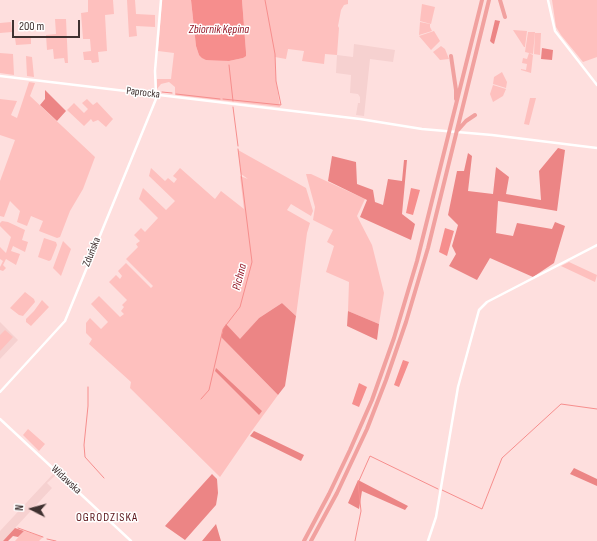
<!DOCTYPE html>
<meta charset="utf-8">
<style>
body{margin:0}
#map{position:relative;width:597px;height:541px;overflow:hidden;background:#fedfde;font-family:"Sofia Sans Condensed",sans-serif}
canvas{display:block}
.north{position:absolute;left:12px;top:489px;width:40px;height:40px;-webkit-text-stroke:3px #fff;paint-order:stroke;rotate:276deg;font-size:11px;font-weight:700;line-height:16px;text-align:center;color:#3f3130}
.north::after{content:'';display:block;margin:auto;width:14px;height:18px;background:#3f3130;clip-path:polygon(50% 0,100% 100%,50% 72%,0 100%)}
.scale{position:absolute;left:12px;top:20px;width:68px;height:18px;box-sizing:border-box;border:2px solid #3f3130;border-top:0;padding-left:5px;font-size:12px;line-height:14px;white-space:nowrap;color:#3f3130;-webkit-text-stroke:3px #fff;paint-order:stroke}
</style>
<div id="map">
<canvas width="597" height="541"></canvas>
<div class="north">N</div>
<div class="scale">200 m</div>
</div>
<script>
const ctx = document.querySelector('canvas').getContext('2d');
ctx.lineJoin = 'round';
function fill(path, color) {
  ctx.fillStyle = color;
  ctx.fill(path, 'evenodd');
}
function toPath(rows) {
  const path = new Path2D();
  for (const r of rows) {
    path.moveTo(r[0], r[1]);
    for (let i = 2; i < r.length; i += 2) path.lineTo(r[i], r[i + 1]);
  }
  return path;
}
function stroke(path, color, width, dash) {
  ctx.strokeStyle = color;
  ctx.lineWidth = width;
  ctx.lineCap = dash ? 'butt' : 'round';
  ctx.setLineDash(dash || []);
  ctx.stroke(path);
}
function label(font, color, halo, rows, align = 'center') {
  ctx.font = font + ' "Sofia Sans Condensed",sans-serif';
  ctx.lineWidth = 3;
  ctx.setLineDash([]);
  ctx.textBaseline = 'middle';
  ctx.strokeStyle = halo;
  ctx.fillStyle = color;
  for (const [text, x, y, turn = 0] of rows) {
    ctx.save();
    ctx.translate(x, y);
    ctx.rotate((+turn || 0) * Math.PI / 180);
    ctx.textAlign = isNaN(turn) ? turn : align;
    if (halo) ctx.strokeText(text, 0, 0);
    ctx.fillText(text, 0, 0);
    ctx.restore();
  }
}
const built = toPath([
 [354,44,395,50,393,62,370,59,364,116,356,115,358,103,360,103,360,97,358,94,350,93,351,75,336,73,337,55,353,57],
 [0,322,18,340,0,359],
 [54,473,56,475,47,483,52,488,3,541,0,541,0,531]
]);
const green = toPath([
 [88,0,113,0,114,14,105,15,107,51,98,52,99,62,92,63,91,60,84,60,83,52,91,51,90,39,83,39,81,13,88,12],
 [127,0,135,0,136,14,155,15,155,27,136,26,137,36,129,37],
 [162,0,191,0,196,46,199,55,229,61,243,58,246,52,242,0,348,0,348,4,344,5,341,10,338,26,339,28,337,55,325,54,324,64,302,61,304,51,288,49,286,59,275,57,276,80,280,107,175,95,175,87,169,82,161,84,157,89,157,79,171,79,174,53,158,51],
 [552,0,597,0,597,57,583,62,561,35,556,27],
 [422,4,435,7,431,24,420,21],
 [55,19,66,19,68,63,65,63,64,58,54,59,53,49,47,50,46,35,56,34],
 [11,22,12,32,0,33,0,23],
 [420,22,430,24,430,27,432,31,419,35],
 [513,30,527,31,525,47,524,47],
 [434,31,440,41,431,50,419,36],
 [528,32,535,32,533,54,525,52],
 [535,33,541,33,540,55,534,54],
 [31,36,31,44,16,45,15,38],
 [441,46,445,49,449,59,440,60,433,52],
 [0,53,13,54,14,75,0,73],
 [529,53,533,55,531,73,521,70,521,69,526,70,527,64,522,63,523,58,527,59],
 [26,56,32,57,34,77,27,76],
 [502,72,507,82,506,88,493,84,494,77],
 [29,82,35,83,30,96,95,157,83,189,70,211,60,237,57,238,39,231,43,221,31,216,27,226,17,222,20,211,10,201,4,217,0,216,0,181,15,140,0,135,0,99,17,101,11,115,17,118],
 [493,85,506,89,503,96,493,102,490,94],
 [530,98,536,98,529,125,524,124],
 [87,99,93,105,97,102,113,119,106,127,98,120,93,122,91,119,84,126,67,110,74,103,84,113,88,109,82,103],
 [238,150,306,188,313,211,311,216,291,204,287,210,310,223,307,233,296,316,282,303,259,318,240,340,226,325,221,337,278,395,251,432,220,477,130,388,131,382,89,344,92,339,86,333,86,323,90,318,101,329,108,322,91,304,99,296,120,317,124,314,121,311,124,307,122,305,127,300,109,282,116,275,120,279,122,276,118,271,126,263,151,288,153,286,126,259,138,247,136,244,140,241,134,235,141,228,145,232,158,218,139,199,143,188,166,210,175,201,149,176,151,168,165,181,168,178,174,183,177,179,173,176,180,168,215,199,221,191,244,209,240,176,248,179,241,174],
 [306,174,311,174,365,199,357,216,372,245,384,293,379,324,348,311,349,282,326,272,334,246,327,242,333,230,313,220,315,207],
 [2,221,8,222,25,230,22,240,28,242,25,252,13,246,11,251,20,254,16,265,6,259,3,265,6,268,3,271,0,270,0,267,3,261,0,259,0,247,6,253,11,237,0,226,0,223],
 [44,238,56,242,57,245,51,260,49,261,38,257],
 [63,241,71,249,61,276,53,268],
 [569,262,597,275,595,282,561,266],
 [25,292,34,299,35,302,23,316,19,315,10,308],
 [42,300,49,307,31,326,26,322,26,319,34,311],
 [5,330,13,337,0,351,0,335],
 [28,429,45,444,39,451,23,435],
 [24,531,43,537,39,541,15,541]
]);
const forest = toPath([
 [495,20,500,21,494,44,492,43,490,41],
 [542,48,553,50,552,60,541,59],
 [45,90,66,111,57,121,40,105,45,99],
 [558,148,565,150,557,211,498,201,496,233,513,236,517,223,552,229,555,222,565,226,554,263,533,277,490,258,477,280,449,266,456,254,452,246,458,225,448,215,457,171,464,171,468,153,472,156,468,191,493,194,496,167,509,177,506,194,541,200,539,171],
 [332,156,356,162,357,184,373,190,375,202,383,205,388,179,402,181,404,160,407,160,402,214,415,224,411,240,360,217,367,200,328,181],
 [282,303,296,316,285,386,278,395,221,337,223,331,223,329,226,324,240,339,259,318],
 [348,311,379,324,377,340,347,326],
 [216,368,262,411,259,415,215,371],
 [254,431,304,455,301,461,250,436],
 [574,468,597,479,597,486,570,474],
 [212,474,217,479,218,493,216,505,185,540,165,526],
 [358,480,408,506,405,510,362,491,359,509,348,503],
 [216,524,221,541,202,541],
 [15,528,24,531,18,537,13,536,8,541,3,541]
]);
const water = toPath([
 [191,0,242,0,246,52,246,56,243,58,229,61,206,60,202,58,199,55,196,46],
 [411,188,420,190,413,215,406,213],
 [445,228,454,231,447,256,439,252],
 [403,360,409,362,399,387,394,385],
 [359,383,367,387,359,407,352,404]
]);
const stream = toPath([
 [229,65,233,101],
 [162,92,172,93],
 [176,94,220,99],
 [223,99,281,105,276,81,275,54,265,0],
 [233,107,238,146],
 [88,387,88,406,84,445,85,457,104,478],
 [201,399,209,390,223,329,240,307,252,262,238,149],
 [442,490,482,509,502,458,561,404,597,409],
 [18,528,43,537],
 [47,539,56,541],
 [355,541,361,511,358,483,370,456,438,489]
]);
const minor = toPath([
 [548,0,555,31,597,85],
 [0,76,360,119,422,129,492,135,597,148],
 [156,94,155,71,161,0],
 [0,392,65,321,158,94],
 [0,419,131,541],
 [428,541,436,517,458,387,479,310,487,302,597,245]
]);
const highway = toPath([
 [500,0,505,17],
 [451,56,456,90,456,99],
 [458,130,466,121,475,115],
 [304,541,329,494,350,450,372,400,394,338,417,261,482,0],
 [311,541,337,493,367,429,386,380,406,322,428,248,489,0]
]);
const streetNames = [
 ["Paprocka",143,93,7],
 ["Zduńska",92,252,-68],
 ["Widawska",66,480,43]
];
const waterNames = [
 ["Zbiornik Kępina",219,30],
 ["Pichna",240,277,-75]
];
const neighbourhoodNames = [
 ["OGRODZISKA",107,518]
];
fill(built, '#f6d1d0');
fill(green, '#fec0be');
fill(forest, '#ec8585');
fill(water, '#f68e8d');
stroke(stream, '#f68e8d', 1);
stroke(minor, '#fff', 2.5);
stroke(highway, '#f1a19f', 4);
label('11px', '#3f3130', '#fff', streetNames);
label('italic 12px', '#951a29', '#fff', waterNames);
ctx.letterSpacing = '1px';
label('12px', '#591419', '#fff', neighbourhoodNames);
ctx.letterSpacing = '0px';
</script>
